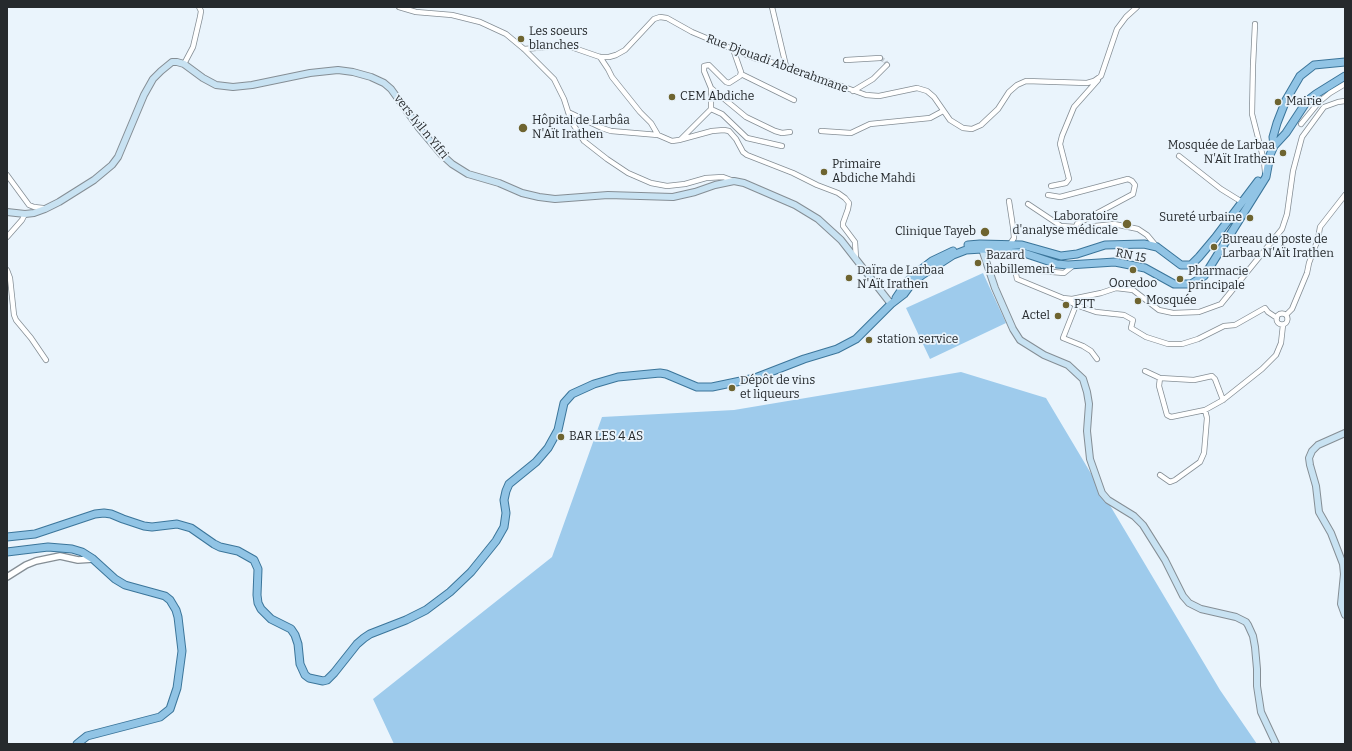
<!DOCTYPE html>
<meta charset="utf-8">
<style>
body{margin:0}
#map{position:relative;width:1352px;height:751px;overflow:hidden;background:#eaf4fc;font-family:Bitter,serif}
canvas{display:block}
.frame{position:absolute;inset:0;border:8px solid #262a2d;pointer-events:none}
</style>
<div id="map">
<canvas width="1352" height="751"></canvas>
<div class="frame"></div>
</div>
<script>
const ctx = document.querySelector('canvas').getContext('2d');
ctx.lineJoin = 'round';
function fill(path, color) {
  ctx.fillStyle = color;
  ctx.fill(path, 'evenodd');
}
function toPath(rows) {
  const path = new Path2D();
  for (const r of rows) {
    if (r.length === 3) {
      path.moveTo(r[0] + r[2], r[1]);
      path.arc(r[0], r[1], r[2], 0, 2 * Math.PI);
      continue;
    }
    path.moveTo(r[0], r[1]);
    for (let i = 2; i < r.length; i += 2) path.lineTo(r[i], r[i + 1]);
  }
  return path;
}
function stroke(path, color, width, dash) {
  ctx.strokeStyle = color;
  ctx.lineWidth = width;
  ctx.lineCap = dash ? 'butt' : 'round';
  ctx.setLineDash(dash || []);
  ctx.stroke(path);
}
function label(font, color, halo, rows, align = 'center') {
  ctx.font = font + ' Bitter,serif';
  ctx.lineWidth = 3.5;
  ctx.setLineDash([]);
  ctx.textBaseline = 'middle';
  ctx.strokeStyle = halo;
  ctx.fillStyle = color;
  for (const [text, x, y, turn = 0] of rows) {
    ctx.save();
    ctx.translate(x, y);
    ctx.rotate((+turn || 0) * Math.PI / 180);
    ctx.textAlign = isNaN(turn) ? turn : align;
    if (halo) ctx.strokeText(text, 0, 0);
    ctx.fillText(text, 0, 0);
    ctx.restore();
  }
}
const green = toPath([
 [983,273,1006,323,930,359,906,308],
 [961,372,1046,398,1220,690,1257,744,394,744,373,699,552,557,602,417,734,410]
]);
const minorTunnel = toPath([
 [880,58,885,61,887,65]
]);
const minor = toPath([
 [399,7,416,12,452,15,480,22,506,34,524,49,554,79,564,99,571,121,584,141,607,159,628,173,651,183,667,186,685,184,706,178,723,177,734,181],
 [772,7,786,66],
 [1255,24,1253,65,1252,114,1264,161,1265,172],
 [524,49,561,46,571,47,600,57,609,57,616,55,625,50,654,19,660,17,667,18,692,32,754,58,786,66,866,95,879,96,917,88,927,91,934,97,950,120,963,128,972,129,981,125,998,109,1009,92,1017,85,1026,81,1087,83,1094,81,1101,76,1117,29,1126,17,1137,7],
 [600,57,608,69,612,77,640,112,651,123,658,135],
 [846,60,880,58],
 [184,64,193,47,200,17,201,11,199,7],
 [741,74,794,100],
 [711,88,746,117,775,131,782,133,790,132],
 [853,91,873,79,887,65],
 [711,109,722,114,747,138,782,146],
 [568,112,602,128,611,131,658,135,672,141,679,140,712,131,724,130,729,131,736,139,743,152,747,155,793,173,817,185,838,193,845,198,849,203,848,209,843,223,843,226,855,242,856,259],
 [1301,124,1319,102,1330,93,1345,84],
 [821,131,851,133,870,124,930,118,943,111],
 [681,139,711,109,711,88,704,71,704,66,709,65,726,82,729,83,740,76,741,72,733,49],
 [1179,156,1221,189,1242,202],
 [7,175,29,205,34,207,43,208,45,209],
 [1051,186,1066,183,1069,179,1060,144,1062,136,1074,107,1098,80],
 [1048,195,1060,197,1128,179,1132,181,1135,185,1133,194,1077,224,1075,230,1078,232,1083,232,1095,226,1114,224,1138,229,1147,235,1157,247],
 [1009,201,1013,227,1014,238,1010,244],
 [1028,204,1061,226,1076,227],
 [7,237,22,220,25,214],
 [1074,265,1064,273,1017,269,1016,274,1017,279,1063,298,1072,299,1101,293,1116,288,1133,290,1159,310,1173,313,1199,312,1221,304,1282,229,1287,214,1293,171,1302,137,1324,107,1338,102,1345,101],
 [7,270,10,278,14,315,16,320,31,338,46,360],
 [1065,299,1076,305,1096,312,1124,315,1133,320,1131,328,1146,337,1168,344,1182,344,1198,339,1224,326,1235,325,1265,308,1268,312,1277,318],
 [1076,305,1063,338,1083,346,1091,351,1097,359],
 [1282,319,5.5],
 [1286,315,1292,309,1307,273,1309,263,1318,239,1320,227,1345,195],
 [1145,371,1160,378,1194,380,1212,376,1215,379,1223,400],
 [1160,378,1159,386,1167,415,1171,417,1205,410,1223,400,1262,369,1276,355,1281,343,1283,325],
 [1160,475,1170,482,1175,480,1200,462,1204,453,1207,418,1205,410]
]);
const tertiary = toPath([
 [7,577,26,565,36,561,60,556,78,560,93,559]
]);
const secondary = toPath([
 [7,212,25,214,34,213,45,209,59,202,94,180,112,165,118,157,144,95,153,79,161,71,172,62,177,62,184,64,203,78,216,85,233,87,252,85,310,73,338,70,353,72,371,77,384,83,391,89,419,128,441,154,452,164,468,174,499,183,522,193,539,197,555,199,608,195,673,197,695,192,715,185,734,181,744,183,795,205,818,219,841,240,891,304],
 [981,246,995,288,1013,329,1020,340,1044,355,1068,365,1083,379,1087,392,1089,404,1087,431,1090,459,1102,493,1108,500,1134,516,1143,525,1165,560,1183,596,1189,603,1201,609,1236,617,1246,622,1248,625,1253,636,1255,647,1257,669,1257,686,1261,712,1276,744],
 [1345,433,1318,445,1312,451,1309,458,1310,465,1316,486,1319,512,1331,533,1343,564,1344,574,1341,604,1345,615]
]);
const primary = toPath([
 [1274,146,1273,137,1277,123,1286,100,1300,76,1314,65,1345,62],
 [968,245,980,244,1022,245,1061,256,1077,254,1105,245,1144,244,1157,247,1181,265,1191,265,1199,257,1215,238,1258,181],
 [896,298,906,283,915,274,932,261,953,251],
 [7,537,35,534,95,514,104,513,111,514,123,519,144,526,152,527,177,524,191,528,214,544,220,547,238,551,254,560,258,569,257,595,258,603,261,609,271,619,291,629,295,635,298,644,300,664,305,675,309,678,323,681,327,680,334,673,357,644,364,638,370,634,406,620,426,610,450,592,471,572,496,541,504,527,506,513,504,500,506,491,509,484,536,462,548,448,558,430,564,403,572,394,594,384,618,377,660,373,666,374,697,387,712,387,755,378,804,359,837,349,856,339,891,304,904,294,912,283,922,275,953,255,966,250,982,249,1024,253,1057,264,1068,265,1115,262,1145,268,1174,284,1191,284,1204,276,1208,270,1266,177,1270,155,1274,146,1286,133,1307,101,1316,94,1345,76],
 [7,552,48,547,72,549,82,552,93,559,115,579,125,585,165,596,170,600,176,610,178,617,182,651,177,688,170,709,160,717,87,736,77,744]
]);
const markers = [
 [521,39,4,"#6e6430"],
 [672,97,4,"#6e6430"],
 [1278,102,4,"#6e6430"],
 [523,128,5,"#6e6430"],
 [1283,153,4,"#6e6430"],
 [824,172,4,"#6e6430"],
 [1250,218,4,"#6e6430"],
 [1127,224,5,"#6e6430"],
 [985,232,5,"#6e6430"],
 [1214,247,4,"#6e6430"],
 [978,263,4,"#6e6430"],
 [1133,270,4,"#6e6430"],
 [849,278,4,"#6e6430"],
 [1180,279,4,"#6e6430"],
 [1138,301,4,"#6e6430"],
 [1066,305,4,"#6e6430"],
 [1058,316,4,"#6e6430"],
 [869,340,4,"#6e6430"],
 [732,388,4,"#6e6430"],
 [561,437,4,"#6e6430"]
];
const poiNames = [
 ["Les soeurs",529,32],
 ["blanches",529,46],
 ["CEM Abdiche",680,97],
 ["Mairie",1286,102],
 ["Hôpital de Larbâa",532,121],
 ["N'Aït Irathen",532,135],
 ["Mosquée de Larbaa",1275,146,"right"],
 ["N'Aït Irathen",1275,160,"right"],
 ["Primaire",832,165],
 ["Abdiche Mahdi",832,179],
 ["Laboratoire",1118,217,"right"],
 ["d'analyse médicale",1118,231,"right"],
 ["Sureté urbaine",1242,218,"right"],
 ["Clinique Tayeb",976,232,"right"],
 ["Bureau de poste de",1222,240],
 ["Larbaa N'Aït Irathen",1222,254],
 ["Bazard",986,256],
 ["habillement",986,270],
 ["Daïra de Larbaa",857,271],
 ["N'Aït Irathen",857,285],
 ["Pharmacie",1188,272],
 ["principale",1188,286],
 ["Ooredoo",1133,284,"center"],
 ["Mosquée",1146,301],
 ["PTT",1074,305],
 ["Actel",1050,316,"right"],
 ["station service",877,340],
 ["Dépôt de vins",740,381],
 ["et liqueurs",740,395],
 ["BAR LES 4 AS",569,437]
];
const streetNames = [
 ["Rue Djouadi Abderahmane",777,64,20],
 ["vers Iγil n Yifri",421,127,51],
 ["RN 15",1131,256,11]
];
fill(green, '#9ecbec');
stroke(minorTunnel, '#c3ccd3', 4.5, [4.5, 2]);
stroke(minor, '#858e95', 6);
stroke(tertiary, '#858e95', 8);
stroke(secondary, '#858e95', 8);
stroke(primary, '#3b759a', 9);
stroke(minor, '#fff', 4.5);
stroke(tertiary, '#fff', 5.5);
stroke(secondary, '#c8e2f2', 6);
stroke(primary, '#91c4e5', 7);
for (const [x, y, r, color] of markers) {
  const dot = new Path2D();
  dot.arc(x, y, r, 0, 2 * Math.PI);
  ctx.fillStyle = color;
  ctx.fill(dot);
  stroke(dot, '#eaf4fc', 1.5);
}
label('12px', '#262a2d', '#eaf4fc', poiNames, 'left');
label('12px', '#262a2d', '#eaf4fc', streetNames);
</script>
